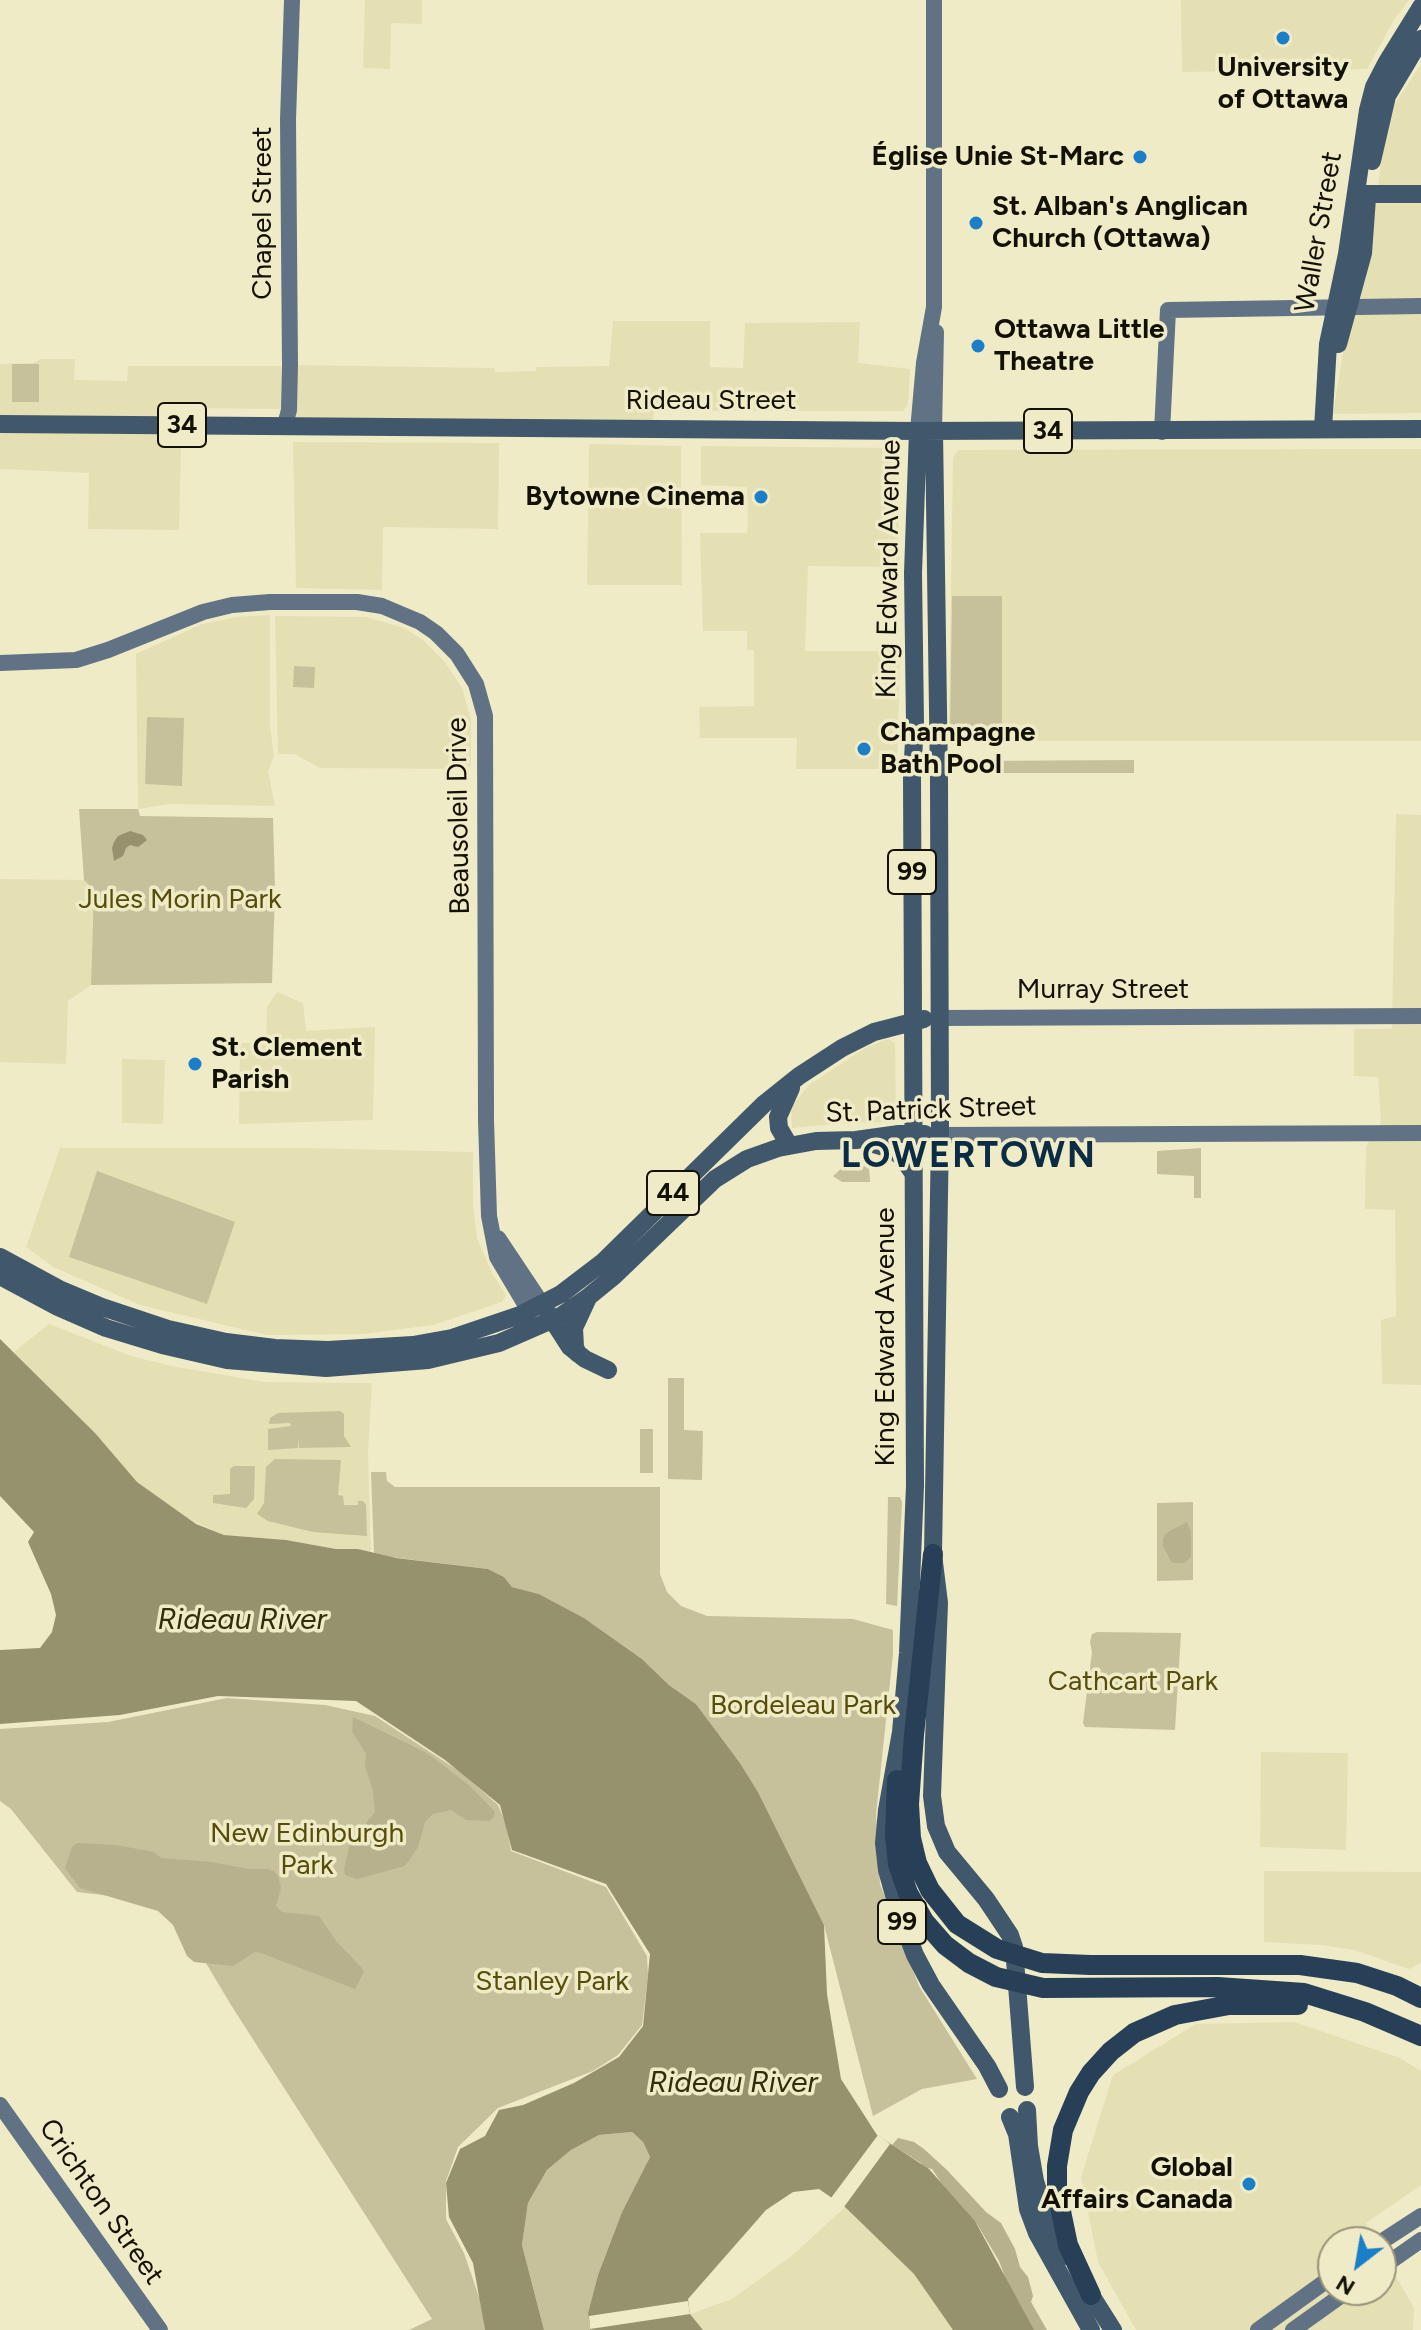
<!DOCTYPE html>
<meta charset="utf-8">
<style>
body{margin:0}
#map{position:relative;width:1421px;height:2330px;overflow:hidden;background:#efebc7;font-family:Figtree,sans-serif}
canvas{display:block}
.north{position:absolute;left:1317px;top:2226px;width:80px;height:80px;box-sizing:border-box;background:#efebc7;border:2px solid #979479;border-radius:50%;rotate:211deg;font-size:22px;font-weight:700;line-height:32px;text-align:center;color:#131105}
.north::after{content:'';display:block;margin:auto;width:28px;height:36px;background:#1a7ec9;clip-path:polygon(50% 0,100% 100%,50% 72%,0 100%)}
</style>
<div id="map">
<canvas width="1421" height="2330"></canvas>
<div class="north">N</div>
</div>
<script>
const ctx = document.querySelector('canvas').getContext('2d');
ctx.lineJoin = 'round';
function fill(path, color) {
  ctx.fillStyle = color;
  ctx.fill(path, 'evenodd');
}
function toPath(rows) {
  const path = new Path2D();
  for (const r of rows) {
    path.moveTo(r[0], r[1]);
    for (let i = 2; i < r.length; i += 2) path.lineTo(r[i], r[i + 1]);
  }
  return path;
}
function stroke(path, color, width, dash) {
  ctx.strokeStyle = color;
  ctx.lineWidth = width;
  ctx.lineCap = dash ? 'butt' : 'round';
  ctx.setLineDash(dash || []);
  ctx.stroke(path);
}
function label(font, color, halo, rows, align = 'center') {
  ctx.font = font + ' Figtree,sans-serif';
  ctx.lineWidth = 7;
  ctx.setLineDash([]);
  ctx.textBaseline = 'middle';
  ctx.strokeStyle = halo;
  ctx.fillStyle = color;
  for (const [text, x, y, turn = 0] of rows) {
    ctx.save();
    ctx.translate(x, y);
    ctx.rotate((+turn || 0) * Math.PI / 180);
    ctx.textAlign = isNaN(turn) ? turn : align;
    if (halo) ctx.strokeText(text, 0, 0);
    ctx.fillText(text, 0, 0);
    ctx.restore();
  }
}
const built = toPath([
 [365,0,422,0,422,24,391,23,390,69,363,68],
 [1181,0,1409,0,1395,18,1367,69,1182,72],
 [1421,64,1421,413,1333,414,1347,328,1365,282,1384,142,1393,107],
 [613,321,710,321,710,367,743,368,745,323,860,322,858,363,910,369,908,405,903,411,654,411,653,428,285,425,290,365,494,368,495,372,535,371,537,367,609,366],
 [40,359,75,359,74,380,127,381,128,366,281,366,282,409,182,408,179,530,88,529,89,473,0,469,0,364,34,363],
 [293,442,499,443,498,529,383,527,382,590,296,588],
 [589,444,681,446,682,585,587,585],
 [701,446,896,448,900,567,808,566,805,651,900,651,897,769,796,769,797,738,700,738,699,707,754,706,754,650,747,650,747,631,703,631,700,533,747,533,748,523,747,487,701,485],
 [1421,449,1421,741,953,741,949,730,953,458,958,450],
 [270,615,270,725,274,756,268,771,275,806,170,804,138,809,136,654,202,624,237,617],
 [275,616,367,617,404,628,423,640,444,661,462,688,471,720,471,765,468,769,320,768,295,754,278,754],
 [1396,814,1421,815,1421,1385,1382,1384,1381,1320,1396,1316,1395,1210,1365,1209,1366,1147,1381,1122,1378,1077,1354,1076,1354,1029,1392,1029],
 [0,879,84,880,94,890,91,985,68,1001,66,1064,0,1062],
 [277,992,303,1003,306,1031,375,1027,373,1120,239,1124,240,1043,266,1043,267,1007],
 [888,1039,895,1043,896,1119,893,1122,843,1123,792,1128,791,1107,809,1085,865,1048],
 [122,1059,165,1060,163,1124,122,1123],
 [60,1148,306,1148,473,1152,473,1204,477,1238,492,1273,506,1295,502,1302,433,1325,362,1334,267,1335,140,1305,53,1267,26,1247],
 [49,1324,131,1356,171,1366,265,1382,372,1383,368,1452,371,1554,358,1549,336,1549,286,1540,224,1535,186,1518,137,1482,14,1352],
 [1261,1752,1348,1753,1346,1850,1260,1847],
 [1264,1871,1421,1872,1421,1963,1409,1969,1354,1950,1322,1945,1264,1942],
 [1294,2022,1400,2058,1421,2071,1421,2185,1366,2223,1376,2242,1333,2242,1333,2290,1381,2290,1381,2250,1414,2308,1413,2330,1136,2330,1098,2262,1081,2177,1113,2075,1196,2024],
 [845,2207,914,2274,953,2330,703,2330,690,2314,732,2299,794,2254]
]);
const green = toPath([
 [12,364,39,364,39,402,12,402],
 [952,596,1002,596,1002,738,959,739,954,738,950,731],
 [294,666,315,667,314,688,293,687],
 [147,717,184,718,182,786,145,784],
 [1134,760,1134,773,969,773,969,761],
 [79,809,138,809,140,816,273,818,275,890,272,983,91,985,94,890,84,880],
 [1201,1148,1201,1198,1194,1198,1194,1176,1157,1174,1157,1151],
 [869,1166,870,1182,842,1182,833,1176,843,1167],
 [97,1171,235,1222,207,1304,69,1257],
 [668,1378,684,1378,684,1430,703,1431,702,1480,668,1479],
 [340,1411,344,1414,344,1436,351,1447,299,1448,299,1437,298,1448,268,1450,268,1429,291,1426,290,1423,269,1424,270,1418,278,1413],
 [640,1429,653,1429,653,1473,640,1473],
 [275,1459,341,1460,338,1495,343,1496,344,1505,358,1505,358,1501,363,1501,366,1505,367,1536,313,1532,268,1521,257,1514,264,1503,266,1467],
 [234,1466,255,1466,254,1499,246,1508,213,1503,213,1495,230,1494,230,1469],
 [371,1472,386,1472,387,1481,395,1487,660,1487,660,1574,667,1592,681,1606,707,1616,853,1619,893,1630,893,1654,876,1814,880,1884,919,1986,977,2079,922,2089,873,2116,824,1925,758,1792,740,1763,696,1704,669,1685,642,1659,584,1618,539,1594,512,1587,504,1577,488,1569,374,1555],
 [888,1497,900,1497,902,1502,897,1606,886,1604],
 [1193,1502,1193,1580,1157,1581,1157,1503],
 [1097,1632,1181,1633,1175,1730,1085,1727,1083,1723,1092,1652,1090,1642,1092,1634],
 [227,1698,325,1705,375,1716,462,1773,498,1805,506,1824,511,1851,606,1887,647,1956,648,1975,642,2025,618,2055,593,2071,498,2108,458,2147,446,2181,446,2219,464,2253,480,2300,485,2330,409,2330,432,2319,231,2005,170,1903,77,1892,11,1809,0,1801,0,1729,108,1722],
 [632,2132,643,2142,650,2157,622,2212,598,2275,588,2313,590,2330,544,2330,522,2245,528,2203,547,2170,571,2150,599,2135]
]);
const forest = toPath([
 [1187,1522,1191,1532,1191,1557,1184,1563,1172,1563,1163,1546,1163,1539,1166,1533],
 [353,1717,427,1753,470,1786,495,1812,494,1817,489,1821,466,1820,451,1810,433,1814,425,1822,418,1847,405,1866,357,1879,345,1875,344,1869,350,1843,375,1812,373,1791,365,1766,366,1754,352,1731],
 [77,1843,116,1845,154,1852,161,1858,212,1862,249,1869,268,1869,274,1871,278,1876,281,1888,276,1906,282,1912,319,1916,336,1941,361,1967,364,1972,355,1989,261,1953,255,1952,233,1966,194,1962,187,1956,173,1925,158,1911,80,1888,65,1868,72,1847],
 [898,2138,914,2142,924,2149,947,2170,986,2212,1001,2223,1015,2249,1020,2267,1028,2277,1033,2296,1031,2302,1047,2330,1030,2330,1015,2303,999,2261,977,2224,942,2184,932,2169,923,2167,921,2163,892,2145]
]);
const water = toPath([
 [130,831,143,835,147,840,138,847,130,845,126,848,123,856,114,861,112,848,114,842,118,836],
 [0,1339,95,1433,137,1482,196,1524,224,1535,286,1540,336,1549,358,1549,396,1558,488,1569,504,1577,512,1587,539,1594,584,1618,642,1659,669,1685,696,1704,740,1763,758,1792,824,1925,827,1994,841,2079,877,2135,929,2169,975,2221,1034,2330,953,2330,914,2274,845,2207,819,2189,793,2192,766,2210,688,2299,690,2314,703,2330,590,2330,588,2313,598,2275,622,2212,650,2157,643,2142,632,2132,599,2135,571,2150,547,2170,528,2203,522,2245,544,2330,485,2330,473,2263,449,2217,446,2183,460,2149,485,2136,499,2110,523,2105,574,2083,619,2057,643,2026,650,1954,606,1884,512,1850,500,1805,445,1760,356,1701,218,1696,120,1715,0,1724,0,1650,40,1648,52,1632,56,1615,51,1594,28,1542,34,1532,0,1496]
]);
const pier = toPath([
 [878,2135,890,2144,844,2207,831,2198],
 [688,2301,690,2314,590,2329,589,2316]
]);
const secondary = toPath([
 [285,425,289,410,290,365,288,120,292,0],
 [918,431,924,363,934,307,934,0],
 [934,431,936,332],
 [1162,432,1168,310,1421,306],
 [0,663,76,660,108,650,203,612,232,605,270,602,357,602,382,606,420,622,436,633,457,654,476,684,485,716,486,1120,489,1216,497,1257,529,1311],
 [939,1018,1421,1016],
 [940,1135,1421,1133],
 [498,1238,542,1304],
 [0,2105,160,2330],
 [1381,2242,1421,2216],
 [1381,2268,1421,2240],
 [1258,2330,1333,2276],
 [1293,2330,1349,2290]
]);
const primary = toPath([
 [1372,161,1387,96,1421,39],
 [1356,194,1421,194],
 [1338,344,1363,253,1367,198],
 [0,424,918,431,1421,429],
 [1323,429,1328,344,1347,254,1368,110,1374,87,1387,62,1421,7],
 [918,431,913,573,915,723,912,777,915,1486,908,1653,901,1732,887,1810,884,1843,887,1870,899,1913,915,1955,931,1985,987,2066,999,2089],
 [934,431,939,780,940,1135,933,1554,939,1603,932,1796,936,1826,947,1852,986,1899,1010,1935,1014,1947,1025,2087],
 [867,1142,891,1149,902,1157,913,1173],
 [789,1145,779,1128,778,1117,791,1088],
 [0,1257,59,1289,102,1307,168,1329,226,1342,275,1348,328,1350,413,1345,452,1338,520,1315,561,1294,603,1262,764,1104,799,1076,842,1048,874,1032,924,1019],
 [0,1276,58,1307,106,1328,162,1345,227,1360,326,1368,428,1360,499,1343,561,1316,587,1298,614,1276,715,1179,747,1159,778,1148,816,1141,856,1140,899,1134,925,1134],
 [548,1313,570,1347,585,1359,608,1370],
 [578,1354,575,1347,574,1328,587,1300],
 [1027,2110,1029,2146,1035,2181,1044,2210,1067,2256],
 [1010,2117,1017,2134,1028,2209,1037,2233,1091,2330],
 [1084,2284,1113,2330]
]);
const highway = toPath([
 [933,1554,914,1735,909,1804,911,1838,917,1863,930,1890,957,1924,997,1949,1042,1963,1090,1965,1300,1965,1357,1973,1397,1986,1421,1998],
 [897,1780,895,1835,898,1864,908,1893,924,1921,945,1945,969,1963,996,1977,1043,1988,1218,1987,1304,1993,1365,2012,1421,2036],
 [1091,2295,1068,2245,1057,2192,1057,2166,1063,2130,1079,2092,1091,2073,1111,2051,1134,2033,1175,2015,1229,2005,1298,2005]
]);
const markers = [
 [1283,38,8,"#1a7ec9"],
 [1140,157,8,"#1a7ec9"],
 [976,223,8,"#1a7ec9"],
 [978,346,8,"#1a7ec9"],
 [761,497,8,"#1a7ec9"],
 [864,749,8,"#1a7ec9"],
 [195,1064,8,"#1a7ec9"],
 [1249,2184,8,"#1a7ec9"]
];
const shields = [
 [182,425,48],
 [1048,431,48],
 [912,872,48],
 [673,1193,52],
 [902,1922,48]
];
const shieldNames = [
 ["34",182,425],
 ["34",1048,431],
 ["99",912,872],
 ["44",673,1193],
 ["99",902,1922]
];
const poiNames = [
 ["University",1283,68,"center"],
 ["of Ottawa",1283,100,"center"],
 ["Église Unie St-Marc",1124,157,"right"],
 ["St. Alban's Anglican",992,207],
 ["Church (Ottawa)",992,239],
 ["Ottawa Little",994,330],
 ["Theatre",994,362],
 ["Bytowne Cinema",745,497,"right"],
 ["Champagne",880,733],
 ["Bath Pool",880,765],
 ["St. Clement",211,1048],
 ["Parish",211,1080],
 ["Global",1233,2168,"right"],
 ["Affairs Canada",1233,2200,"right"]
];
const streetNames = [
 ["Chapel Street",263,213,-90],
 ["Waller Street",1319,232,-80],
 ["Rideau Street",711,401],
 ["King Edward Avenue",889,569,-89],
 ["Beausoleil Drive",459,816,-91],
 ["Murray Street",1103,990],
 ["St. Patrick Street",931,1110,-2],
 ["King Edward Avenue",886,1337,-90],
 ["Crichton Street",101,2202,55]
];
const parkNames = [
 ["Jules Morin Park",180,900],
 ["Cathcart Park",1133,1682],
 ["Bordeleau Park",803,1706],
 ["New Edinburgh",307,1834],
 ["Park",307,1866],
 ["Stanley Park",552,1982]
];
const waterNames = [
 ["Rideau River",242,1620],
 ["Rideau River",733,2083]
];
const districtNames = [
 ["LOWERTOWN",969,1156]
];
fill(built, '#e5dfb4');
fill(green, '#c6c19b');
fill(forest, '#b7b28d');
fill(water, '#97926e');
fill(pier, '#efebc7');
stroke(secondary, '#607283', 16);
stroke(primary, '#41576b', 18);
stroke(highway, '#274057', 20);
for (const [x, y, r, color] of markers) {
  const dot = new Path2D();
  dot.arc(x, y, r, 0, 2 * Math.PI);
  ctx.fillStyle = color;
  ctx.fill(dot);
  stroke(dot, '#efebc7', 3);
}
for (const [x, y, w] of shields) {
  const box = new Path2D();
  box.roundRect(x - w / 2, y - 22, w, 44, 6);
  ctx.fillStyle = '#efebc7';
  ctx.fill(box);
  stroke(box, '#131105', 2);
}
label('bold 26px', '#131105', null, shieldNames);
label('bold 28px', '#131105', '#efebc7', poiNames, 'left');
label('28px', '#131105', '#efebc7', streetNames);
label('28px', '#554d0b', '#efebc7', parkNames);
label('italic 30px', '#312c0c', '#efebc7', waterNames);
ctx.letterSpacing = '2px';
label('bold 36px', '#0c2b45', '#efebc7', districtNames);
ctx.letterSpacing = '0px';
</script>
